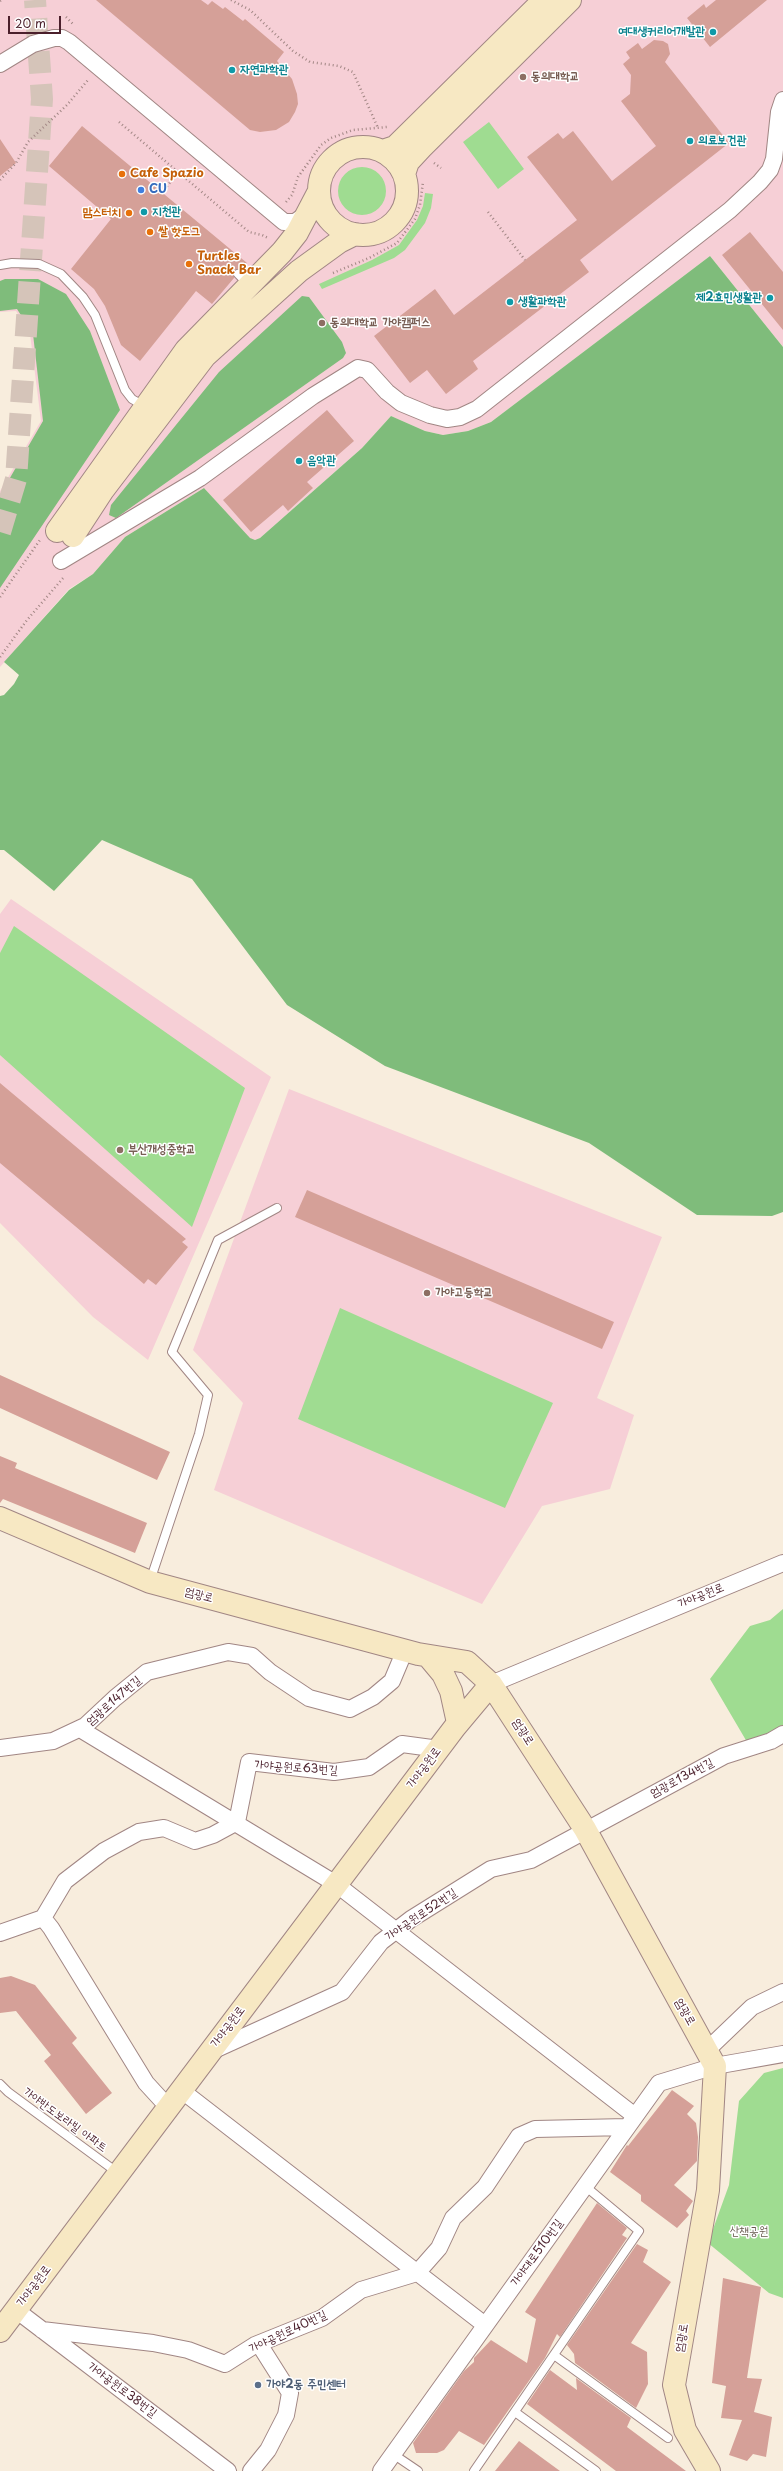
<!DOCTYPE html>
<meta charset="utf-8">
<style>
body{margin:0}
#map{position:relative;width:783px;height:2471px;overflow:hidden;background:#f8eddd;font-family:"Playpen Sans",sans-serif}
canvas{display:block}
.scale{position:absolute;left:8px;top:16px;width:53px;height:18px;box-sizing:border-box;border:2px solid #4a1f2b;border-top:0;padding-left:5px;font-size:12px;line-height:14px;white-space:nowrap;color:#4a1f2b;-webkit-text-stroke:3px #fff;paint-order:stroke}
</style>
<div id="map">
<canvas width="783" height="2471"></canvas>
<div class="scale">20 m</div>
</div>
<script>
const ctx = document.querySelector('canvas').getContext('2d');
ctx.lineJoin = 'round';
function fill(path, color) {
  ctx.fillStyle = color;
  ctx.fill(path, 'evenodd');
}
function toPath(rows) {
  const path = new Path2D();
  for (const r of rows) {
    if (r.length === 3) {
      path.moveTo(r[0] + r[2], r[1]);
      path.arc(r[0], r[1], r[2], 0, 2 * Math.PI);
      continue;
    }
    path.moveTo(r[0], r[1]);
    for (let i = 2; i < r.length; i += 2) path.lineTo(r[i], r[i + 1]);
  }
  return path;
}
function stroke(path, color, width, dash) {
  ctx.strokeStyle = color;
  ctx.lineWidth = width;
  ctx.lineCap = dash ? 'butt' : 'round';
  ctx.setLineDash(dash || []);
  ctx.stroke(path);
}
function label(font, color, halo, rows, align = 'center') {
  ctx.font = font + ' "Playpen Sans","Poor Story",sans-serif';
  ctx.lineWidth = 3;
  ctx.setLineDash([]);
  ctx.textBaseline = 'middle';
  ctx.strokeStyle = halo;
  ctx.fillStyle = color;
  for (const [text, x, y, turn = 0] of rows) {
    ctx.save();
    ctx.translate(x, y);
    ctx.rotate((+turn || 0) * Math.PI / 180);
    ctx.textAlign = isNaN(turn) ? turn : align;
    if (halo) ctx.strokeText(text, 0, 0);
    ctx.fillText(text, 0, 0);
    ctx.restore();
  }
}
const built = toPath([
 [0,0,783,0,783,347,710,256,491,422,468,431,443,435,425,431,391,416,362,448,260,538,255,540,250,539,204,488,125,537,93,574,69,589,0,667,0,491,41,421,30,334,16,311,0,312],
 [11,899,271,1077,148,1360,93,1317,0,1223,0,914],
 [289,1089,662,1237,597,1398,634,1415,610,1489,542,1506,482,1604,214,1490,243,1403,193,1350]
]);
const green = toPath([
 [489,122,524,169,498,189,463,142],
 [362,191,24],
 [425,193,433,194,431,208,425,223,405,250,394,258,322,289,319,284,372,260,399,245,417,220,423,206],
 [14,926,245,1088,192,1227,0,1055,0,953],
 [340,1308,553,1403,505,1508,298,1419],
 [783,1609,783,1727,747,1742,710,1679,750,1626,770,1620],
 [783,2068,783,2298,769,2293,708,2243,729,2185,739,2101,764,2073]
]);
const forest = toPath([
 [710,256,783,347,783,1212,772,1216,697,1215,589,1143,385,1066,287,1005,192,879,102,840,54,891,4,850,0,850,0,696,4,695,14,684,19,675,4,662,69,590,93,574,125,537,204,488,250,538,255,540,260,538,362,448,391,416,425,431,443,435,468,431,491,422],
 [5,279,38,279,66,294,90,331,120,410,0,588,0,495,43,421,33,334,17,309,0,311,0,281],
 [302,296,309,297,342,342,346,353,343,358,116,518,109,515,111,505,219,372]
]);
const building = toPath([
 [96,0,201,0,208,5,212,1,223,9,225,7,243,21,245,19,284,52,277,61,292,79,297,94,298,104,295,112,289,122,276,130,260,132,250,130],
 [716,0,767,0,710,47,687,18,704,4,706,8],
 [654,40,663,41,668,44,670,54,665,62,729,143,580,260,589,272,473,361,478,369,446,394,427,370,410,383,374,336,435,289,454,315,577,220,527,157,558,133,563,139,573,131,612,181,656,146,621,101,630,94,631,75,623,64,630,58,626,52,638,43,642,49],
 [82,126,247,263,241,270,234,270,234,278,212,304,196,291,140,361,121,345,105,306,94,289,71,269,111,219,49,166],
 [0,139,16,163,0,176],
 [750,232,783,272,783,330,722,255],
 [327,410,354,441,307,482,313,488,288,511,283,505,251,532,223,500],
 [0,1083,186,1239,182,1242,188,1247,156,1285,148,1279,144,1284,0,1163],
 [307,1190,614,1322,602,1349,295,1217],
 [0,1375,170,1452,157,1480,0,1408],
 [0,1456,17,1463,15,1468,147,1523,135,1553,3,1499,0,1503],
 [11,1976,35,1985,77,2038,72,2043,112,2093,86,2114,44,2061,51,2055,16,2011,0,2013,0,1978],
 [672,2090,694,2106,687,2114,696,2123,698,2137,697,2161,674,2185,693,2201,686,2211,689,2215,677,2228,641,2201,641,2195,610,2172,627,2145,628,2146],
 [597,2203,627,2228,622,2235,627,2238,560,2337,557,2334,545,2358,484,2445,459,2431,444,2450,437,2453,416,2453,413,2443,464,2371,474,2362,474,2358,491,2340,527,2363,536,2319,525,2312],
 [637,2244,648,2250,643,2262,671,2282,631,2343,647,2352,648,2384,636,2408,575,2363,574,2354,567,2345],
 [723,2278,761,2287,747,2378,762,2379,754,2412,772,2417,766,2457,753,2454,747,2461,729,2455,742,2420,721,2418,726,2386,712,2383],
 [550,2370,577,2390,576,2378,631,2418,627,2427,686,2471,616,2471,527,2404],
 [519,2441,560,2471,495,2471]
]);
const highwayTunnel = toPath([
 [0,532,16,479,42,99,35,0]
]);
const path = toPath([
 [231,0,250,10,293,51,310,62,339,66,353,72,378,128],
 [0,1,1,0],
 [66,17,73,24],
 [119,122,249,232,262,235,268,238],
 [434,163,441,168],
 [0,180,16,163,28,142,67,105,88,80],
 [162,193,178,172],
 [286,202,292,195,298,177,321,145,331,138,353,130,387,127],
 [488,212,525,260],
 [333,273,369,258,397,243,415,219,420,205,423,182],
 [0,597,40,540],
 [0,657,27,620,64,577]
]);
const lane = toPath([
 [0,265,12,263,39,264,61,274,83,297,95,315,125,390,132,399,144,406],
 [238,274,249,285],
 [150,1581,199,1434,208,1395,172,1352,218,1240,277,1208],
 [0,2084,8,2092,118,2173],
 [554,2355,668,2438],
 [515,2412,596,2471],
 [393,2454,418,2471],
 [474,2471,639,2231,585,2186]
]);
const street = toPath([
 [0,64,33,44,54,38,62,38,69,42,284,222,295,222,308,213],
 [61,561,200,478,313,396,358,368,367,370,387,392,401,403,430,415,447,419,460,417,477,409,730,210,760,182,770,170,774,159,779,112,783,100],
 [491,1684,783,1563],
 [80,1729,336,1884,635,2116],
 [0,1748,53,1741,85,1726,115,1698,147,1672,228,1652,252,1656,270,1672,309,1698,350,1709,373,1697,392,1681,405,1650],
 [43,1918,51,1928,146,2083,168,2107],
 [0,1933,43,1918,65,1881,104,1851,139,1832,164,1828,195,1841,213,1835,237,1822,249,1762,334,1772,369,1767,402,1744,439,1749],
 [212,2051,342,1992,381,1942,411,1919,491,1869,531,1860,724,1756,771,1741,783,1734],
 [706,2051,752,2007,783,1992],
 [181,2090,485,2325],
 [16,2310,228,2471],
 [42,2330,153,2343,188,2350,225,2364,255,2345,322,2318,361,2290,417,2273,439,2248,453,2218,485,2187,519,2136,535,2129,627,2127],
 [251,2471,268,2450,286,2415,290,2393,259,2344],
 [381,2471,659,2083,715,2066,783,2054]
]);
const secondary = toPath([
 [363,191,44],
 [383,151,395,147,544,0],
 [404,174,408,162,421,148,570,0],
 [57,531,186,350,282,252,297,233,319,191],
 [73,536,103,490,205,356,299,271,339,242,355,234],
 [0,1518,150,1582,418,1654,467,1662,491,1684,585,1829,715,2066,708,2190,674,2385,685,2430,709,2471],
 [428,1656,443,1674,451,1691,458,1723],
 [0,2331,455,1727,491,1684]
]);
const markers = [
 [713,32,4,"#0f9aa8"],
 [232,70,4,"#0f9aa8"],
 [523,77,4,"#8d6e63"],
 [690,141,4,"#0f9aa8"],
 [122,174,4,"#e8710a"],
 [141,190,4,"#3f7fe0"],
 [144,212,4,"#0f9aa8"],
 [129,213,4,"#e8710a"],
 [150,232,4,"#e8710a"],
 [189,264,4,"#e8710a"],
 [770,298,4,"#0f9aa8"],
 [510,302,4,"#0f9aa8"],
 [322,323,4,"#8d6e63"],
 [299,461,4,"#0f9aa8"],
 [120,1150,4,"#8d6e63"],
 [427,1293,4,"#8d6e63"],
 [258,2385,4,"#5c6f8a"]
];
const cultureNames = [
 ["여대생커리어개발관",705,32,"right"],
 ["자연과학관",240,70],
 ["의료보건관",698,141],
 ["지천관",152,212],
 ["제2효민생활관",762,298,"right"],
 ["생활과학관",518,302],
 ["음악관",307,461]
];
const educationNames = [
 ["동의대학교",531,77],
 ["동의대학교 가야캠퍼스",330,323],
 ["부산개성중학교",128,1150],
 ["가야고등학교",435,1293]
];
const foodNames = [
 ["Cafe Spazio",130,174],
 ["맘스터치",121,213,"right"],
 ["쌀 핫도그",158,232],
 ["Turtles",197,257],
 ["Snack Bar",197,271]
];
const shopNames = [
 ["CU",149,190]
];
const streetNames = [
 ["엄광로",199,1595,15],
 ["가야공원로",701,1596,-22],
 ["엄광로147번길",114,1701,-41],
 ["엄광로",523,1732,58],
 ["가야공원로63번길",296,1768,4],
 ["가야공원로",424,1768,-53],
 ["엄광로134번길",682,1778,-28],
 ["가야공원로52번길",421,1915,-34],
 ["엄광로",685,2012,61],
 ["가야공원로",228,2027,-53],
 ["가야반도보라빌 아파트",65,2120,36],
 ["가야대로510번길",537,2253,-54],
 ["가야공원로",34,2286,-53],
 ["가야공원로40번길",288,2332,-25],
 ["엄광로",682,2338,-80],
 ["가야공원로38번길",122,2390,37]
];
const parkNames = [
 ["산책공원",749,2232]
];
const serviceNames = [
 ["가야2동 주민센터",266,2385]
];
fill(built, '#f6cfd6');
fill(green, '#9fdc91');
fill(forest, '#7fbc7b');
fill(building, '#d5a098');
stroke(highwayTunnel, '#d5c4b9', 22, [22, 11]);
stroke(lane, '#a18684', 10);
stroke(street, '#a18684', 18);
stroke(secondary, '#a18684', 24);
stroke(path, '#a18684', 2.5, [1, 3]);
stroke(lane, '#fff', 8);
stroke(street, '#fff', 16);
stroke(secondary, '#f7e8c3', 22);
for (const [x, y, r, color] of markers) {
  const dot = new Path2D();
  dot.arc(x, y, r, 0, 2 * Math.PI);
  ctx.fillStyle = color;
  ctx.fill(dot);
  stroke(dot, '#fff', 1.5);
}
label('bold 12px', '#0d838f', '#fff', cultureNames, 'left');
label('bold 12px', '#785e54', '#fff', educationNames, 'left');
label('bold 12px', '#c56008', '#fff', foodNames, 'left');
label('bold 12px', '#366cbe', '#fff', shopNames, 'left');
label('12px', '#4a1f2b', '#fff', streetNames);
label('12px', '#64584a', '#fff', parkNames);
label('bold 12px', '#4e5e75', '#fff', serviceNames, 'left');
</script>
